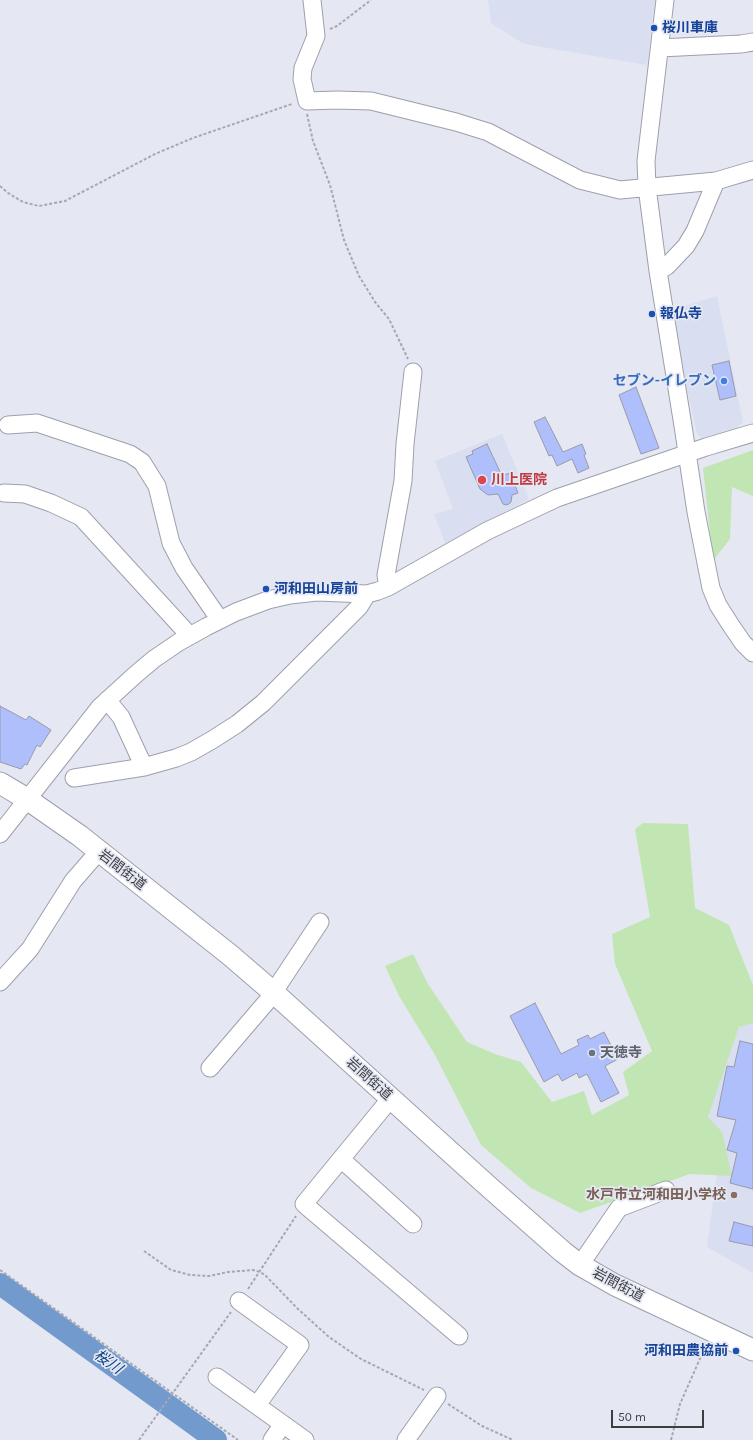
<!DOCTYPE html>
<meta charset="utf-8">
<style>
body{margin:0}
#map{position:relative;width:753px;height:1440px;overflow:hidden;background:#e5e8f3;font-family:Karla,sans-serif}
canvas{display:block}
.scale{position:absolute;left:611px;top:1410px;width:93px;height:18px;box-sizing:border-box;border:2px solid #3b3d41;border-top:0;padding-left:5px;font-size:12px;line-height:14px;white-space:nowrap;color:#3b3d41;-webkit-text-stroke:3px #e5e8f3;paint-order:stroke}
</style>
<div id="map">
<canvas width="753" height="1440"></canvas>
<div class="scale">50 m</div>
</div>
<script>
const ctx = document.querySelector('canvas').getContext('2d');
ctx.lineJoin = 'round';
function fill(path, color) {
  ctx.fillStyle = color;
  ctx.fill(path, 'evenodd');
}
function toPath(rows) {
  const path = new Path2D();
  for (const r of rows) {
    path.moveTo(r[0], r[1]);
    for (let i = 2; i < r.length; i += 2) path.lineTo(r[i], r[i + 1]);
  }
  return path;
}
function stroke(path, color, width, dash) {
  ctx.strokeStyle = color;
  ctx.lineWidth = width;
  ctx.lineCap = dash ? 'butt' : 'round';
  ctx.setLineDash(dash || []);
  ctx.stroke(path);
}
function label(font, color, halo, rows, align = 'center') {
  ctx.font = font + ' Karla,"Noto Sans JP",sans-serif';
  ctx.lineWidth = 3.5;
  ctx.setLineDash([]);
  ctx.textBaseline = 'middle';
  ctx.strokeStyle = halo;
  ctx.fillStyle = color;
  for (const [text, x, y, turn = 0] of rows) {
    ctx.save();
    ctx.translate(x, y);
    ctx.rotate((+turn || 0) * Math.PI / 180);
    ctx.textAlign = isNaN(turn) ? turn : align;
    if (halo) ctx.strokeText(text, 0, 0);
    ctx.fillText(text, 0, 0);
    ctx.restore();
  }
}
const built = toPath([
 [488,0,655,0,647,65,524,44,491,23],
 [717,296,743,422,731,433,705,441,697,434,683,371,676,326,677,308],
 [502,434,529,499,445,543,434,514,453,509,435,461],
 [753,1016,753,1273,707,1247,721,1144,704,1139,724,1046,745,1021]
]);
const green = toPath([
 [753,450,753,496,732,487,730,539,713,561,703,468],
 [643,823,688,824,695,908,729,925,753,985,753,1023,739,1027,708,1117,722,1132,732,1176,690,1174,580,1213,531,1188,481,1145,435,1055,399,996,385,966,413,954,428,984,467,1042,495,1054,521,1062,552,1102,584,1091,592,1115,629,1095,623,1072,652,1051,615,964,612,934,650,917,635,829]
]);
const river = toPath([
 [0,1284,216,1440]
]);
const building = toPath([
 [729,361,736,396,720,400,712,365,729,361],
 [636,387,659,448,641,454,619,395,636,387],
 [545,417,563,452,582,444,586,454,584,455,589,468,578,473,572,459,557,466,552,455,549,456,534,422,545,417],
 [487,444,502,476,510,473,518,493,512,495,511,502,509,504,506,505,503,504,498,494,488,495,480,489,466,457,473,454,472,451,487,444],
 [0,706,26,720,29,716,51,730,40,747,37,745,27,765,25,764,21,769,0,762,0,706],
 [535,1003,561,1054,579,1045,577,1040,588,1035,590,1039,604,1032,618,1059,605,1066,619,1093,601,1102,587,1074,579,1078,577,1073,562,1081,558,1074,544,1082,510,1016,535,1003],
 [740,1041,753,1044,753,1189,730,1183,737,1153,727,1150,736,1120,717,1116,727,1066,734,1067,740,1041],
 [734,1222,753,1227,753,1246,729,1241,734,1222]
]);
const path = toPath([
 [330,29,337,26,371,0],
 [307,114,313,141,330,185,344,240,359,276,375,302,389,319,408,359],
 [0,186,8,193,23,202,39,206,65,201,155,154,193,138,292,104],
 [144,1251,171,1270,190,1275,209,1276,228,1272,253,1270,260,1272,265,1275,298,1309,329,1337,361,1359,424,1390],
 [0,1270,238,1440],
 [248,1289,296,1216],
 [448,1404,482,1426,513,1440],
 [139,1440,231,1312],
 [671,1440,680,1404,706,1345]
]);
const minor = toPath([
 [312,0,316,36,303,68,302,79,307,101,337,100,371,101,456,122,488,132,580,180,620,190,716,181,753,170],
 [665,0,646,161,647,187,658,271,683,426,696,512,711,588,718,605,730,624,743,643,753,653],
 [660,48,741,44,753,42],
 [658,271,667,266,686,246,695,231,716,181],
 [8,425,37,423,130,454,142,462,157,486,171,543,184,568,220,620],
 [4,493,25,494,51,503,81,517,190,636],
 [388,587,386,575,403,481,405,444,413,372],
 [107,700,121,717,144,767],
 [74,778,144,767,176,758,191,752,212,740,237,724,263,703,359,607,367,594],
 [0,834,100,707,135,675,154,659,179,642,206,627,236,612,268,600,290,595,317,592,367,594,378,591,388,587,487,531,557,498,706,447,753,433],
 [0,982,30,949,73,881,99,851],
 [210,1068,269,999,320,922],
 [391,1098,304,1204,459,1336],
 [341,1159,413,1224],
 [580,1265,619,1208,666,1190],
 [239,1301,300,1345,257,1405],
 [217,1377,305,1440],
 [272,1440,283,1424],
 [406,1440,437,1396]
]);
const major = toPath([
 [0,783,27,799,80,836,230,955,273,992,489,1187,563,1252,580,1265,615,1285,753,1350]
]);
const markers = [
 [654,28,4,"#1a4fb4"],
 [652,314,4,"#1a4fb4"],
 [724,381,4,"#3f7fe0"],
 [482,480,5,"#e0444e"],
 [266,589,4,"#1a4fb4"],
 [592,1053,4,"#6b7280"],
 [734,1195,4,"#8d6e63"],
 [736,1351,4,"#1a4fb4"]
];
const transitNames = [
 ["桜川車庫",662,28],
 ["報仏寺",660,314],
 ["河和田山房前",274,589],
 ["河和田農協前",728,1351,"right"]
];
const shopNames = [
 ["セブン-イレブン",716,381]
];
const healthNames = [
 ["川上医院",491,480]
];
const streetNames = [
 ["岩間街道",122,870,38],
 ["岩間街道",369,1079,42],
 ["岩間街道",618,1285,28]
];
const worshipNames = [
 ["天徳寺",600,1053]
];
const educationNames = [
 ["水戸市立河和田小学校",726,1195]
];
const waterNames = [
 ["桜川",108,1362,36]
];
fill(built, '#d9def0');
fill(green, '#c2e6b3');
stroke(river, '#729acd', 22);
fill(building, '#afbffc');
stroke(building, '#989ba6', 1);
stroke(minor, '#9da0ab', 19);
stroke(major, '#9da0ab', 23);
stroke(path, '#a6a8b1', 2, [3, 2]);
stroke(minor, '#fff', 17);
stroke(major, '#fff', 21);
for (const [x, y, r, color] of markers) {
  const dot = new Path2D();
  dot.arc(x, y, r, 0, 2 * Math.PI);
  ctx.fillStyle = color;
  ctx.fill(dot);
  stroke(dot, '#e5e8f3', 1.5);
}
label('bold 14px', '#164399', '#e5e8f3', transitNames, 'left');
label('bold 14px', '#366cbe', '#e5e8f3', shopNames, 'right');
label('bold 14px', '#be3a42', '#e5e8f3', healthNames, 'left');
label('14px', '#3b3d41', '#e5e8f3', streetNames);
label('bold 14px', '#5b616d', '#e5e8f3', worshipNames, 'left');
label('bold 14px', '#785e54', '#e5e8f3', educationNames, 'right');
label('italic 15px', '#0e4583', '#e5e8f3', waterNames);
</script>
